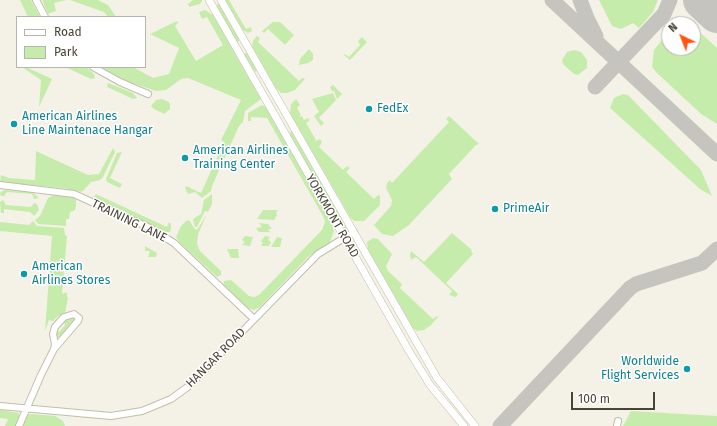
<!DOCTYPE html>
<style>
body{margin:0}
#map{position:relative;width:717px;height:426px;overflow:hidden;background:#f4f2e6;font-family:"Fira Sans",sans-serif}
canvas{display:block}
.legend{position:absolute;left:16px;top:16px;width:130px;height:52px;box-sizing:border-box;background:#fff;border:1px solid #b6b4ae;margin:0;padding:5px 7px;list-style:none;font-size:12px;color:#484335}
.legend li{display:flex;align-items:center;gap:8px;height:20px}
.legend b{width:20px;border:1px solid #b6b4ae}
.north{position:absolute;left:661px;top:16px;width:40px;height:40px;box-sizing:border-box;background:#fff;border:1px solid #b6b4ae;border-radius:50%;rotate:317deg;font-size:11px;font-weight:700;line-height:16px;text-align:center;color:#484335}
.north::after{content:'';display:block;margin:auto;width:14px;height:18px;background:#ff5412;clip-path:polygon(50% 0,100% 100%,50% 72%,0 100%)}
.scale{position:absolute;left:571px;top:392px;width:84px;height:18px;box-sizing:border-box;border:2px solid #484335;border-top:0;padding-left:5px;font-size:12px;line-height:14px;white-space:nowrap;color:#484335;-webkit-text-stroke:3px #fff;paint-order:stroke}
</style>
<div id="map">
<canvas width="717" height="426"></canvas>
<ul class="legend">
<li><b style="height:5px;background:#fff"></b>Road</li>
<li><b style="height:11px;background:#c6ecab"></b>Park</li>
</ul>
<div class="north">N</div>
<div class="scale">100 m</div>
</div>
<script>
const ctx = document.querySelector('canvas').getContext('2d');
ctx.lineJoin = 'round';
function fill(path, color) {
  ctx.fillStyle = color;
  ctx.fill(path, 'evenodd');
}
function toPath(rows) {
  const path = new Path2D();
  for (const r of rows) {
    path.moveTo(r[0], r[1]);
    for (let i = 2; i < r.length; i += 2) path.lineTo(r[i], r[i + 1]);
  }
  return path;
}
function stroke(path, color, width, dash) {
  ctx.strokeStyle = color;
  ctx.lineWidth = width;
  ctx.lineCap = dash ? 'butt' : 'round';
  ctx.setLineDash(dash || []);
  ctx.stroke(path);
}
function label(font, color, halo, rows, align = 'center') {
  ctx.font = font + ' "Fira Sans",sans-serif';
  ctx.lineWidth = 3;
  ctx.setLineDash([]);
  ctx.textBaseline = 'middle';
  ctx.strokeStyle = halo;
  ctx.fillStyle = color;
  for (const [text, x, y, turn = 0] of rows) {
    ctx.save();
    ctx.translate(x, y);
    ctx.rotate((+turn || 0) * Math.PI / 180);
    ctx.textAlign = isNaN(turn) ? turn : align;
    if (halo) ctx.strokeText(text, 0, 0);
    ctx.fillText(text, 0, 0);
    ctx.restore();
  }
}
const green = toPath([
 [20,0,31,0,40,17,28,17],
 [42,0,66,0,54,3,56,11,48,14],
 [70,0,98,0,108,5,116,17,108,17,104,12],
 [193,0,202,0,202,1,200,4,189,7,188,4],
 [225,0,229,0,246,29,251,27,252,31,248,33,243,30],
 [599,0,658,0,653,12,639,28,633,23,621,29,612,26],
 [217,4,220,5,240,39,238,42,236,41,217,7],
 [205,10,213,15,261,99,245,111,243,122,239,126,212,186,211,191,202,198,195,192,188,194,185,188,186,186,201,193,224,142,221,140,241,100,188,78,181,79,166,90,156,91,129,82,100,67,133,67,153,78,169,74,179,48,150,34,177,21,178,23,175,26,196,61,223,45,207,17,202,19,199,12],
 [273,22,280,22,294,35,285,45,268,29,264,33,262,31],
 [693,26,717,48,717,124,701,114,657,73,652,67,654,50,669,31,669,48,693,48],
 [257,36,260,38,258,42,299,81,302,78,305,79,295,90,287,93,281,93,275,87,252,46,253,41],
 [362,37,367,42,350,60,344,55,345,54,349,57,360,45,358,41],
 [309,49,313,54,313,60,308,63,299,65,300,59],
 [574,50,581,52,587,60,587,68,578,75,574,74,563,64,562,60,567,52],
 [245,53,247,53,257,69,256,72,254,71,244,55],
 [22,67,26,67,52,79,39,107,41,80],
 [65,67,86,67,94,74,95,78,91,79],
 [108,83,133,93,137,98,133,99,107,87],
 [333,85,342,94,337,99,334,91,332,91,330,87],
 [333,93,336,100,319,118,324,123,321,126,314,116,319,112,312,99],
 [623,94,628,95,701,170,712,196,700,189,610,108,614,98],
 [162,99,169,102,170,105,170,109,164,114,154,109,151,106,156,100],
 [296,99,300,105,297,108,301,115,299,117,302,116,304,120,308,118,310,120,306,123,316,140,314,142,320,139,322,142,319,147,343,170,347,166,350,168,346,172,374,199,378,195,380,196,380,205,364,221,354,221,350,217,290,113,291,104],
 [262,105,267,108,332,223,334,231,330,242,308,257,260,307,254,310,248,308,224,285,224,281,231,280,249,296,254,297,259,295,322,230,325,222,324,218,267,118,251,117,251,121,248,121,248,113],
 [449,116,479,144,476,145,449,174,452,179,409,225,393,236,382,234,374,225,391,206,392,200,386,188,387,183,390,180,392,183,449,122,446,119],
 [292,131,347,227,346,230,342,226,290,137,290,133],
 [113,148,115,152,103,177,100,180,91,182,82,192,63,188,0,182,1,175,9,178,35,180,36,151,88,175,99,174],
 [122,152,110,178,122,184,120,188,107,182,106,179,117,153],
 [4,190,32,192,39,198,34,199,32,194,7,192,4,196,1,196,0,193],
 [96,194,167,227,169,222,171,224,171,229,170,232,164,232,96,200,94,197],
 [212,194,212,204,208,212,205,211,197,227,195,227,193,219,201,214,204,200],
 [54,195,72,196,76,200,76,206,75,210,70,212,69,219,66,219,66,226,38,224,35,220,40,216,48,198],
 [3,200,6,205,31,207,34,203,37,204,39,210,34,216,30,212,4,209,4,213,1,213,0,202],
 [263,210,278,210,276,213,277,215,274,220,257,219],
 [207,214,198,234,197,244,200,251,221,271,221,275,217,277,179,242,176,237,181,226,186,221,189,220,194,228,197,230],
 [33,221,37,226,64,228,65,235,67,236,62,294,67,292,67,297,68,297,65,314,58,316,53,321,49,320,45,331,52,236,0,231,0,222,29,225],
 [259,223,268,224,272,229,268,229,270,232,259,232,256,228,262,227],
 [452,233,472,250,471,251,473,254,446,283,458,294,456,297,449,295,452,291,416,257,411,260,410,255,411,251,424,262],
 [245,236,253,237,250,246,242,245,245,242,242,240],
 [265,236,270,237,268,240,271,242,269,246,261,246,263,243,261,241],
 [277,237,282,238,280,247,271,247],
 [373,238,378,239,392,254,386,266,388,271,402,284,400,288,433,319,437,316,438,317,431,325,424,330,417,331,413,328,368,250,367,242],
 [145,246,157,253,156,257,148,257,150,251,145,251],
 [227,249,238,249,239,258,231,258],
 [70,317,74,317,75,320,60,337,56,337,56,330,58,329,59,332,65,325,64,321],
 [0,410,19,413,19,418,15,426,5,426,8,419,0,418],
 [631,411,717,416,717,426,623,426],
 [32,414,55,416,63,421,65,426,22,426,27,415]
]);
const taxiway = toPath([
 [552,0,717,154],
 [580,0,587,18,596,36],
 [595,87,664,14,670,0],
 [500,426,630,288,636,284,702,263,717,249]
]);
const runway = toPath([
 [702,0,717,14]
]);
const minor = toPath([
 [36,0,45,17],
 [93,67,120,82,148,94],
 [0,185,74,194,150,228,174,243,254,319],
 [0,406,111,416,142,411,171,399,189,386,318,254,354,232],
 [19,426,41,375,54,349,78,321,79,318,74,314,64,317,55,327,53,334,55,344,54,349],
 [617,426,618,421]
]);
const tertiary = toPath([
 [209,0,409,351,430,385,464,426],
 [221,0,437,378,475,426]
]);
const markers = [
 [369,109,4,"#0f9aa8"],
 [14,124,4,"#0f9aa8"],
 [185,158,4,"#0f9aa8"],
 [495,209,4,"#0f9aa8"],
 [24,274,4,"#0f9aa8"],
 [687,369,4,"#0f9aa8"]
];
const cultureNames = [
 ["FedEx",377,109],
 ["American Airlines",22,117],
 ["Line Maintenace Hangar",22,131],
 ["American Airlines",193,151],
 ["Training Center",193,165],
 ["PrimeAir",503,209],
 ["American",32,267],
 ["Airlines Stores",32,281],
 ["Worldwide",679,362,"right"],
 ["Flight Services",679,376,"right"]
];
const streetNames = [
 ["YORKMONT ROAD",332,216,60],
 ["TRAINING LANE",129,221,26],
 ["HANGAR ROAD",216,358,-45]
];
fill(green, '#c6ecab');
stroke(taxiway, '#c5c4be', 15);
stroke(runway, '#c5c4be', 38);
stroke(minor, '#c3beab', 8);
stroke(tertiary, '#c3beab', 8);
stroke(minor, '#fff', 6);
stroke(tertiary, '#fff', 7);
for (const [x, y, r, color] of markers) {
  const dot = new Path2D();
  dot.arc(x, y, r, 0, 2 * Math.PI);
  ctx.fillStyle = color;
  ctx.fill(dot);
  stroke(dot, '#fff', 1.5);
}
label('12px', '#0d838f', '#fff', cultureNames, 'left');
label('12px', '#484335', '#fff', streetNames);
</script>
